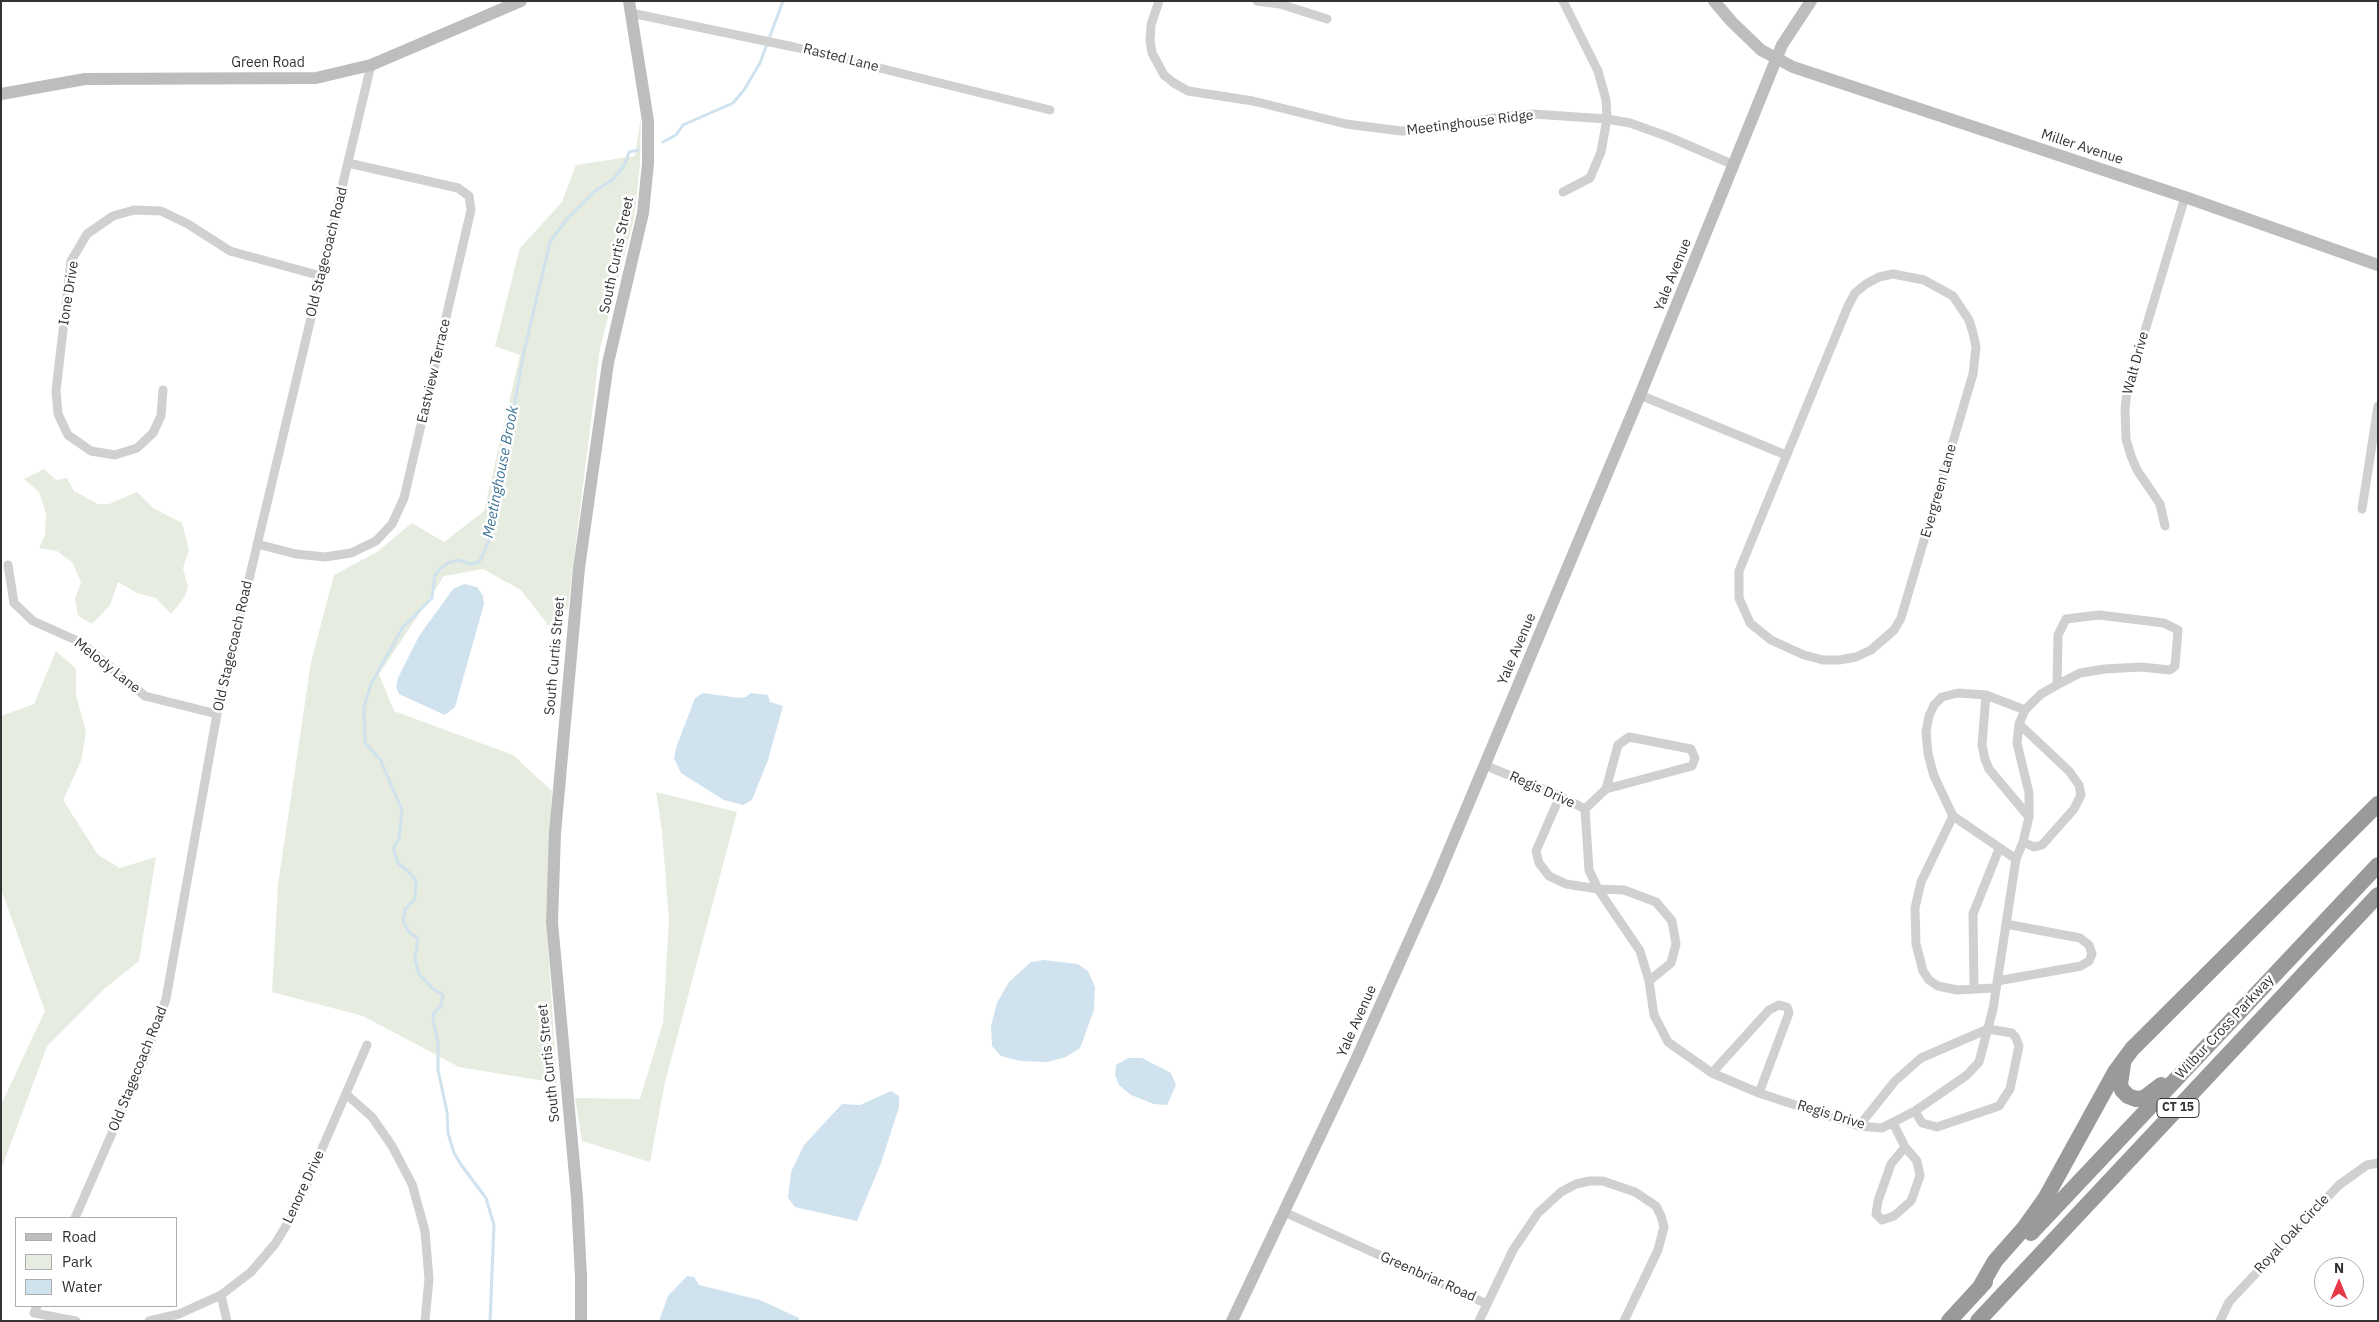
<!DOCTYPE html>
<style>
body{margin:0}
#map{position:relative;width:2379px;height:1322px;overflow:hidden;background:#fff;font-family:"IBM Plex Sans",sans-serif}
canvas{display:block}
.frame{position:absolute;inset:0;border:2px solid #333;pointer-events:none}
.legend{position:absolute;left:15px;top:1217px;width:162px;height:90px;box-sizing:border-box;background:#fff;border:1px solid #adadad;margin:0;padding:6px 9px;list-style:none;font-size:15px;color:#333}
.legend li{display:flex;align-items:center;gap:10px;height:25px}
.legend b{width:25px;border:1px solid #adadad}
.north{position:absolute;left:2314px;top:1257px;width:50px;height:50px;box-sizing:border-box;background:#fff;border:1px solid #adadad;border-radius:50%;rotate:0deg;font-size:14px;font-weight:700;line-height:20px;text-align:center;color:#333}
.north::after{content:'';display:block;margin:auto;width:18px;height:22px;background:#e63946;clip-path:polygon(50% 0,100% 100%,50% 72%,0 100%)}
</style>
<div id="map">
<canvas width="2379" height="1322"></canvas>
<div class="frame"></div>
<ul class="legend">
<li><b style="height:6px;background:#bdbdbd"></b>Road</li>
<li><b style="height:14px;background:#e6ecdf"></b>Park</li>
<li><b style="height:14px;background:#cfe2ee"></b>Water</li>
</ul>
<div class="north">N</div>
</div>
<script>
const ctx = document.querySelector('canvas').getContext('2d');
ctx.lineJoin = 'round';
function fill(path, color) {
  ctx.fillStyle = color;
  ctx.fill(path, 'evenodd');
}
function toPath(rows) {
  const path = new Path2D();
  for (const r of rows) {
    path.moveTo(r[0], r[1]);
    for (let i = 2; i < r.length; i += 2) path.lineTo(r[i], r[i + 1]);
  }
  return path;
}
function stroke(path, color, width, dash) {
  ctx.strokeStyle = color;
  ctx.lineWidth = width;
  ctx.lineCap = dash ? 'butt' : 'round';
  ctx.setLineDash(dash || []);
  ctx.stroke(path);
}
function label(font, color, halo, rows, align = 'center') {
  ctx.font = font + ' "IBM Plex Sans",sans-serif';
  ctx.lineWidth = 5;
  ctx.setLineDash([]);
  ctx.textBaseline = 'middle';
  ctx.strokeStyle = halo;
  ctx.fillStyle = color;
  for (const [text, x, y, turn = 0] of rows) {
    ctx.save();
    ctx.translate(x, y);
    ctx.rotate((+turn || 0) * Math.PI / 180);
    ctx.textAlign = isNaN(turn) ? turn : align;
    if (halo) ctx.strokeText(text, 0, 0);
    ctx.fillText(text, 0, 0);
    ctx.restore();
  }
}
const green = toPath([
 [641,116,640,165,634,219,600,348,568,607,549,626,521,590,483,569,444,576,379,674,394,711,513,755,552,791,546,917,557,1083,459,1067,363,1016,272,992,278,885,311,662,334,575,377,552,412,523,444,542,484,511,520,355,495,346,520,248,562,202,576,165,635,156],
 [44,469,56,480,67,478,74,491,98,504,109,504,137,492,153,508,182,523,189,550,183,568,188,587,184,598,171,614,156,598,137,593,118,582,110,605,92,624,78,616,75,599,81,582,72,562,57,551,39,548,45,535,46,513,39,492,24,479],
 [56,651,76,669,76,695,86,732,81,761,63,800,98,855,120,868,156,857,139,961,104,989,47,1046,1,1170,1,1105,45,1011,1,889,1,716,34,704],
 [656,792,737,812,665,1082,650,1162,582,1141,575,1098,640,1099,663,1023,669,919,662,831]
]);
const water = toPath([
 [464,584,477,587,483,596,484,604,455,707,445,715,399,694,396,687,398,678,419,636,453,589],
 [703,693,739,698,746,697,751,693,768,695,770,702,783,706,768,760,752,800,743,805,724,800,681,773,674,758,676,748,695,698],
 [1044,960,1078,964,1088,971,1095,987,1094,1010,1080,1048,1066,1057,1047,1062,1020,1061,1001,1056,992,1046,991,1026,997,1003,1009,982,1031,962],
 [1128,1058,1142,1058,1171,1073,1176,1085,1167,1105,1154,1104,1131,1095,1119,1085,1115,1075,1116,1065],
 [891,1091,899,1096,899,1107,881,1163,857,1221,795,1207,788,1198,791,1172,804,1145,842,1104,860,1105],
 [687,1276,694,1277,699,1285,760,1300,799,1318,798,1321,659,1321,668,1296]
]);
const stream = toPath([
 [663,142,676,135,683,125,733,103,744,90,760,63,783,1],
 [490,1321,494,1225,486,1198,462,1166,454,1153,448,1133,447,1112,438,1070,438,1043,433,1019,434,1013,441,1006,443,995,432,988,419,974,415,959,418,939,408,931,403,920,405,909,415,899,416,884,414,877,398,863,394,851,394,846,399,839,402,810,380,759,365,743,364,708,371,684,403,627,432,598,435,575,440,569,448,563,458,560,471,564,479,562,485,550,493,530,523,356,550,242,567,219,595,191,612,180,619,172,625,164,629,152,638,150]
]);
const street = toPath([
 [1159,1,1151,25,1150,40,1152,53,1164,75,1174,83,1188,91,1253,101,1346,124,1401,131,1432,129,1505,116,1533,114,1607,119,1630,123,1669,137,1734,165],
 [1257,1,1280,4,1327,19],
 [1563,1,1598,71,1606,100,1607,119,1601,152,1590,178,1563,192],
 [631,13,794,47,1050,110],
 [1893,274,1924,280,1953,296,1969,320,1973,333,1976,347,1973,374,1901,618,1894,630,1871,650,1856,657,1839,660,1823,660,1804,655,1771,640,1750,623,1739,598,1739,571,1848,306,1855,293,1866,284,1879,277,1893,274],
 [163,390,161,416,153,433,137,448,115,455,91,451,68,435,58,414,56,391,71,261,87,234,113,216,134,210,161,211,188,224,230,251,321,276],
 [1640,395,1786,455],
 [2362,509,2378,406],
 [2165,526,2160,504,2137,470,2131,456,2126,439,2125,409,2127,391,2185,197],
 [257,544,296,554,325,557,351,553,376,541,392,524,404,498,471,210,469,196,458,188,348,163],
 [8,565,14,603,33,621,80,642,145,696,217,714],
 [2099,615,2164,623,2178,630,2175,666,2170,670,2141,667,2105,669,2080,673,2057,685,2058,635,2066,619,2099,615],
 [1986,695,1982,745,1985,759,1989,769,2029,817],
 [2019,724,2069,771,2079,785,2081,795,2074,809,2042,845,2034,847,2023,842],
 [1484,765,1560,796,1585,809,1589,870,1598,889,1640,951,1649,981,1654,1015,1668,1042,1712,1073,1759,1093,1859,1126,1882,1128,1915,1111,1967,1075,1979,1062,1993,1009,2016,859,2023,842,2029,817,2029,793,2017,743,2019,724,2025,710,2041,694,2057,685],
 [1560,796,1536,851,1539,863,1549,876,1566,884,1598,889,1624,890,1656,902,1672,921,1676,944,1671,963,1649,981],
 [1585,809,1606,789,1692,766,1695,758,1691,749,1629,737,1618,745,1606,789],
 [1953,816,1921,882,1915,908,1916,944,1923,971,1929,980,1938,986,1957,990,1995,988],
 [2016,859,1953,816,1934,776,1928,754,1926,732,1929,716,1934,705,1942,697,1958,693,1986,695,2025,710],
 [1997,981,2081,966,2089,961,2092,954,2089,945,2080,938,2006,924],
 [1974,988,1973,914,1999,849],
 [1712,1073,1769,1010,1779,1005,1787,1007,1789,1013,1759,1093],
 [346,1094,372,1117,392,1146,412,1184,425,1231,429,1279,425,1321],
 [1893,1123,1905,1147,1917,1161,1920,1176,1911,1201,1894,1216,1882,1220,1876,1214,1878,1201,1891,1164,1905,1147],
 [1859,1126,1895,1081,1921,1058,1988,1029,2012,1033,2016,1038,2019,1046,2010,1089,1999,1106,1937,1127,1922,1123,1915,1111],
 [1284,1212,1487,1304],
 [75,1218,147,1053,166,999,217,714,371,65],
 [221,1295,227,1321],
 [37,1306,34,1313,76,1321],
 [149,1321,179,1314,221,1295,251,1272,275,1244,295,1211,367,1045],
 [1479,1321,1513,1250,1538,1213,1561,1192,1576,1184,1590,1181,1603,1181,1635,1192,1656,1206,1661,1216,1664,1227,1658,1250,1624,1321],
 [2220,1321,2229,1302,2339,1185,2367,1165,2378,1163]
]);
const secondary = toPath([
 [1714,1,1732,22,1761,50,1793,67,2185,197,2378,265],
 [1,94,85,79,316,78,371,65,521,1],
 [581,1321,581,1277,577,1198,552,922,555,833,579,568,608,363,643,213,648,163,648,121,629,1],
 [1232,1321,1356,1060,1436,881,1640,395,1782,45,1811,1]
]);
const highway = toPath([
 [2123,1064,2120,1084,2122,1090,2128,1096,2136,1099,2144,1098,2161,1085],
 [2031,1233,2378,865],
 [1979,1289,1995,1261,2025,1227,2045,1199,2115,1072,2132,1049,2378,804],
 [1949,1321,1985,1282],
 [1978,1321,2378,895]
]);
const shields = [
 [2178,1108,42]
];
const shieldNames = [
 ["CT 15",2178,1108]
];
const streetNames = [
 ["Rasted Lane",841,58,14],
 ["Green Road",268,63],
 ["Meetinghouse Ridge",1470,123,-7],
 ["Miller Avenue",2082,147,18],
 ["Old Stagecoach Road",327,252,-76],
 ["South Curtis Street",617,255,-78],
 ["Yale Avenue",1673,275,-68],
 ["Ione Drive",69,293,-81],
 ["Walt Drive",2136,363,-75],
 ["Eastview Terrace",434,371,-77],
 ["Evergreen Lane",1939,491,-74],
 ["Old Stagecoach Road",233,646,-77],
 ["Yale Avenue",1517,649,-67],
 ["South Curtis Street",555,656,-85],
 ["Melody Lane",107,666,38],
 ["Regis Drive",1542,790,24],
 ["Yale Avenue",1357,1021,-66],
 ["Wilbur Cross Parkway",2225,1027,-47],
 ["South Curtis Street",549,1063,-96],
 ["Old Stagecoach Road",138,1069,-68],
 ["Regis Drive",1831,1115,17],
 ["Lenore Drive",304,1187,-65],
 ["Royal Oak Circle",2292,1234,-47],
 ["Greenbriar Road",1428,1277,24]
];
const waterNames = [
 ["Meetinghouse Brook",501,472,-79]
];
fill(green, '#e6ecdf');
fill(water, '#cfe2ee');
stroke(stream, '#cfe2ee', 3);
stroke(street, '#d0d0d0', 9);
stroke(secondary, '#bdbdbd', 12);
stroke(highway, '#9a9a9a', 16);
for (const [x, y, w] of shields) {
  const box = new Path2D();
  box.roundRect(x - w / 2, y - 9.5, w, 19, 4);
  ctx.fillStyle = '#fff';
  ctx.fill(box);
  stroke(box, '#333', 1);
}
label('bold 12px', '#333', null, shieldNames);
label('14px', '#333', '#fff', streetNames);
label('italic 15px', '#3f7597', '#fff', waterNames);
</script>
